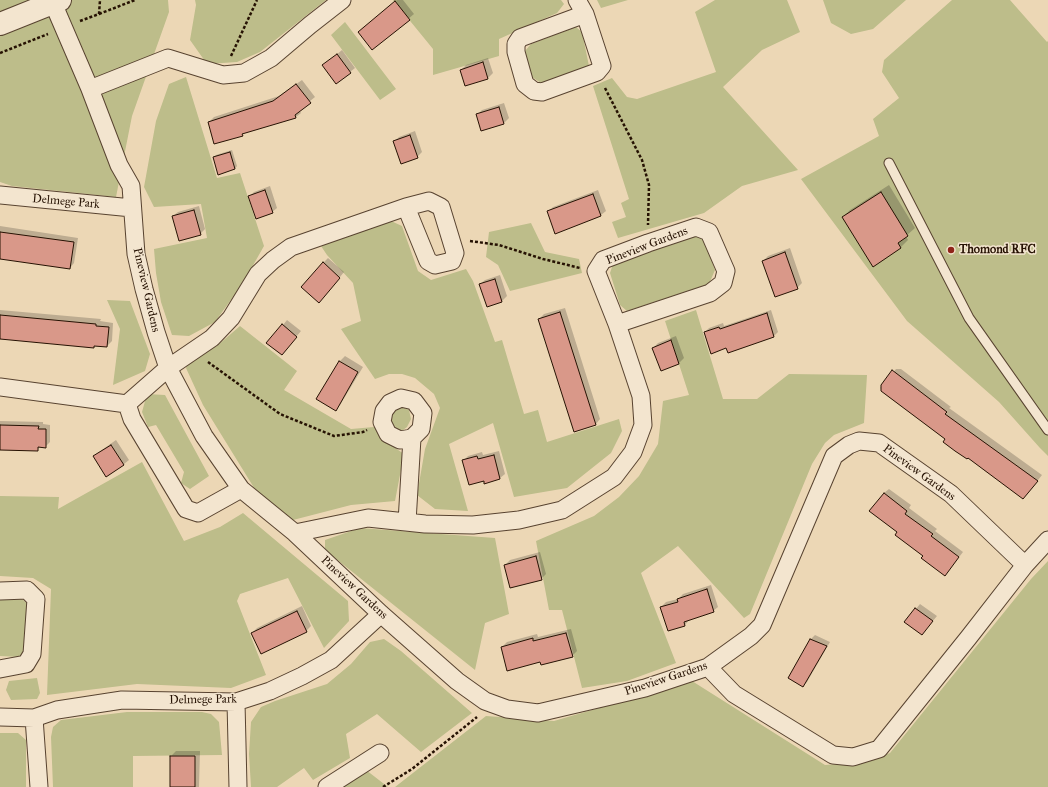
<!DOCTYPE html>
<style>
body{margin:0}
canvas{display:block;background:#ecd7b5}
</style>
<canvas width="1048" height="787"></canvas>
<script>
const ctx = document.querySelector('canvas').getContext('2d');
ctx.lineJoin = 'round';
function fill(path, color) {
  ctx.fillStyle = color;
  ctx.fill(path, 'evenodd');
}
function toPath(rows) {
  const path = new Path2D();
  for (const r of rows) {
    path.moveTo(r[0], r[1]);
    for (let i = 2; i < r.length; i += 2) path.lineTo(r[i], r[i + 1]);
  }
  return path;
}
function stroke(path, color, width, dash) {
  ctx.strokeStyle = color;
  ctx.lineWidth = width;
  ctx.lineCap = dash ? 'butt' : 'round';
  ctx.setLineDash(dash || []);
  ctx.stroke(path);
}
function label(font, color, halo, rows, align = 'center') {
  ctx.font = font + ' "IM FELL Great Primer",serif';
  ctx.lineWidth = 3;
  ctx.setLineDash([]);
  ctx.textBaseline = 'middle';
  ctx.strokeStyle = halo;
  ctx.fillStyle = color;
  for (const [text, x, y, turn = 0] of rows) {
    ctx.save();
    ctx.translate(x, y);
    ctx.rotate((+turn || 0) * Math.PI / 180);
    ctx.textAlign = isNaN(turn) ? turn : align;
    if (halo) ctx.strokeText(text, 0, 0);
    ctx.fillText(text, 0, 0);
    ctx.restore();
  }
}
const green = toPath([
 [0,0,168,0,169,12,132,116,116,197,12,186,0,182],
 [195,0,326,0,260,52,237,62,207,64,190,40,196,5],
 [393,0,561,0,564,4,557,13,499,39,499,56,433,75,433,49],
 [597,0,628,0,601,8],
 [715,0,787,0,800,32,762,50,723,87,798,170,742,186,704,213,618,238,612,222,626,217,621,203,629,199,593,86,612,78,627,97,637,99,716,72,695,12],
 [823,0,906,0,873,29,851,34,831,23],
 [952,0,1010,0,1047,42,1048,41,1048,456,1040,448,999,402,907,321,801,179,879,136,873,119,899,98,882,72,884,60],
 [345,22,396,89,380,100,331,35],
 [576,27,582,32,589,66,585,69,541,83,532,77,525,51,531,44],
 [186,77,217,178,240,173,264,246,243,283,215,322,189,336,172,335,161,302,156,273,154,249,207,238,201,204,154,207,144,187,156,121,169,84],
 [391,221,402,226,418,271,431,280,466,269,473,281,495,342,502,340,524,414,538,410,547,442,619,419,622,431,611,453,567,488,514,497,493,423,449,444,468,511,435,509,417,495,425,449,440,408,434,394,415,378,402,374,389,374,375,379,341,329,361,321,353,283,327,255,321,246],
 [531,223,545,252,579,259,582,273,510,291,498,265,486,257,489,232],
 [695,235,704,239,715,270,709,284,627,311,620,305,610,273,613,264],
 [107,300,130,301,150,354,145,371,113,385,120,329],
 [696,310,723,399,757,399,789,374,867,375,864,423,834,435,825,443,812,464,750,614,744,618,678,546,641,573,676,663,627,681,582,688,562,610,549,610,536,541,594,516,619,497,639,476,658,444,663,401,689,395,665,321],
 [240,326,297,371,284,390,351,429,374,427,388,443,404,454,395,501,351,505,293,520,256,491,203,405,186,368,190,358,218,345],
 [147,394,165,395,209,476,190,489,181,483,184,472,156,425,148,427,142,412],
 [400,406,409,410,411,419,407,427,403,430,399,430,391,426,389,413],
 [142,462,184,541,220,527,243,513,348,601,349,621,324,648,288,578,240,594,237,601,266,675,231,688,137,684,47,695,51,589,33,578,0,576,0,496,59,497,58,509],
 [360,528,495,538,509,614,485,623,475,670,325,550,325,540],
 [1048,561,1048,787,395,787,486,716,554,721,692,681,825,765,866,762,890,753,1031,579],
 [22,599,29,605,27,651,20,657,0,656,0,600],
 [384,639,401,651,472,713,421,752,377,714,346,734,350,758,313,780,304,768,277,787,251,787,249,754,251,722,261,707,275,701,327,684,351,664,370,642],
 [37,678,40,693,37,699,11,700,6,690,9,681],
 [127,712,202,712,211,714,219,722,222,755,133,756,133,787,53,787,51,737,53,727,61,720],
 [0,733,18,733,26,740,26,787,0,787],
 [366,770,388,787,339,787]
]);
const shadow = toPath([
 [397,0,403,0,414,14,372,49,359,32],
 [342,50,355,68,350,72,324,65],
 [488,58,493,73,488,78,466,85,461,70,466,65],
 [302,80,315,97,299,110,301,113,296,117,245,132,242,135,209,122,214,117,279,96],
 [504,103,509,118,504,123,482,130,477,115,482,110],
 [415,131,422,152,417,157,395,141,399,137],
 [232,150,237,166,235,169,214,157,216,155],
 [889,185,915,228,906,236,908,240,900,248,843,217,850,210],
 [270,186,277,208,272,212,249,197,254,192],
 [598,190,606,211,601,215,556,232,548,212,553,207],
 [199,206,205,229,200,234,173,216,178,212],
 [0,226,78,238,74,263,70,268,0,258],
 [790,248,802,283,797,288,763,261,768,256],
 [328,258,344,272,324,297,323,263],
 [500,275,507,296,502,301,480,284,485,280],
 [565,308,600,419,596,424,539,319,544,314],
 [0,310,101,319,100,321,113,323,112,341,107,346,96,345,94,347,0,338],
 [771,310,778,332,774,336,728,351,727,347,705,332,709,328,723,323,724,326],
 [287,320,301,331,286,349,283,325],
 [676,336,684,358,679,363,661,370,653,348,658,343],
 [345,356,363,367,340,405,335,410,318,399,340,361],
 [896,369,901,369,951,407,949,408,1042,475,1028,493,1023,498,880,388],
 [0,421,43,422,43,424,50,425,50,442,45,447,41,446,37,450,0,449],
 [116,440,129,460,124,464,106,476,94,457,99,452],
 [499,451,505,474,500,478,485,482,484,480,463,461,468,456,482,452,483,455],
 [889,489,911,505,909,508,937,529,935,531,963,552,949,570,924,556,898,532,884,493],
 [540,552,546,574,541,579,510,587,505,565,510,560],
 [711,585,718,607,713,611,689,620,685,625,661,607,666,602,678,599,683,594],
 [920,604,937,616,922,634,905,622],
 [302,606,311,626,306,631,252,633,257,628],
 [571,629,577,651,572,656,502,647,507,642,537,634,538,637],
 [815,635,830,642,807,682,803,686,790,678,811,639],
 [176,751,200,751,199,787,171,787,171,756]
]);
const building = toPath([
 [395,1,410,20,372,50,358,32,395,1],
 [337,54,351,73,336,84,322,65,337,54],
 [483,62,488,79,465,86,460,70,483,62],
 [296,84,311,103,295,115,296,118,242,134,243,136,214,144,208,122,273,101,296,84],
 [499,107,504,124,481,131,476,114,499,107],
 [410,135,418,158,401,164,393,141,410,135],
 [230,152,235,169,218,175,213,157,230,152],
 [265,190,273,213,256,219,248,196,265,190],
 [881,192,908,236,898,243,901,248,873,267,842,217,881,192],
 [593,194,601,216,555,234,547,211,593,194],
 [194,210,201,235,179,241,172,216,194,210],
 [0,232,74,242,70,269,0,259,0,232],
 [785,252,798,289,775,297,762,261,785,252],
 [323,262,340,278,319,303,301,287,323,262],
 [495,279,502,302,487,307,479,284,495,279],
 [560,312,596,425,574,432,538,319,560,312],
 [767,313,774,337,728,353,726,348,711,354,704,332,719,327,720,329,767,313],
 [0,315,96,324,96,326,109,327,107,347,94,346,94,348,0,339,0,315],
 [282,324,297,337,282,355,266,343,282,324],
 [671,340,679,364,661,371,652,348,671,340],
 [339,361,358,372,336,411,316,399,339,361],
 [892,370,947,412,945,414,1038,481,1023,499,968,458,967,459,955,451,943,442,945,439,881,391,881,385,892,370],
 [0,425,39,426,38,429,46,429,46,448,38,447,38,451,0,450,0,425],
 [111,445,124,465,106,477,93,456,111,445],
 [494,455,500,479,484,484,484,481,469,485,462,460,477,456,478,459,494,455],
 [884,493,907,511,905,514,933,534,931,536,959,557,945,576,921,558,923,556,895,535,897,532,869,511,884,493],
 [536,556,542,580,510,588,504,565,536,556],
 [707,589,714,612,684,622,685,626,668,631,660,607,678,602,677,599,707,589],
 [915,608,933,621,922,635,904,622,915,608],
 [297,611,307,632,261,654,251,633,297,611],
 [566,633,573,657,541,665,540,662,507,671,501,647,533,638,533,641,566,633],
 [810,639,827,646,803,687,788,678,810,639],
 [170,756,195,756,195,787,170,787,170,756]
]);
const path = toPath([
 [99,14,135,0],
 [80,21,99,14,100,0],
 [0,53,48,34],
 [231,56,257,0],
 [605,88,642,160,649,185,648,225],
 [470,241,499,245,543,259,580,268],
 [208,362,280,414,334,436,363,432,367,430],
 [383,787,412,769,477,717]
]);
const service = toPath([
 [889,163,969,318,1048,430]
]);
const minor = toPath([
 [577,0,585,14,602,66,597,72,542,92,534,91,525,84,516,52,516,44,520,38,585,14],
 [53,3,90,89,119,165,131,186,136,254,144,289,156,332,168,368,204,436,241,489,295,533,381,614,457,681,485,701,507,709,538,713,645,688,708,667,751,636,762,625,834,456,849,445,859,441,879,443,951,494,1025,565],
 [90,89,168,58,223,75,244,73,271,58,310,25,342,0],
 [0,195,132,208],
 [0,387,127,404],
 [241,489,198,513,186,509,132,419,127,404,168,368,212,338,231,318,258,274,273,260,291,247,406,207,428,261,435,265,452,261,455,253,441,207,429,201,406,207],
 [407,522,412,438,421,429,423,413,414,401,401,398,390,403,384,411,382,422,388,434,400,440,412,438],
 [295,533,368,518,425,524,473,525,519,520,562,510,614,477,633,452,643,425,641,396,617,324,596,271,603,260,648,243,696,227,709,232,726,271,723,283,710,293,617,324],
 [0,591,27,590,36,599,32,654,26,664,0,669],
 [708,667,734,694,833,755,853,757,879,749,969,637,1025,565,1048,540],
 [236,702,238,787],
 [0,717,34,718,57,710,122,700,236,702,270,691,302,676,331,660,381,614],
 [34,718,39,787],
 [327,787,380,753]
]);
const tertiary = toPath([
 [0,24,60,0]
]);
const markers = [
 [951,250,4,"#8f2418"]
];
const streetNames = [
 ["Delmege Park",66,202,5],
 ["Pineview Gardens",647,246,-21],
 ["Pineview Gardens",146,290,77],
 ["Pineview Gardens",919,473,36],
 ["Pineview Gardens",354,588,43],
 ["Pineview Gardens",666,679,-18],
 ["Delmege Park",203,700,-1]
];
const poiNames = [
 ["Thomond RFC",959,250]
];
fill(green, '#bdbd8a');
fill(shadow, '#0003');
fill(building, '#d99889');
stroke(building, '#261203', 1);
stroke(service, '#584330', 11);
stroke(minor, '#584330', 19);
stroke(tertiary, '#584330', 24);
stroke(path, '#261203', 2.5, [3, 2]);
stroke(service, '#f3e5cf', 9);
stroke(minor, '#f3e5cf', 17);
stroke(tertiary, '#f3e5cf', 22);
for (const [x, y, r, color] of markers) {
  const dot = new Path2D();
  dot.arc(x, y, r, 0, 2 * Math.PI);
  ctx.fillStyle = color;
  ctx.fill(dot);
  stroke(dot, '#f3e5cf', 1.5);
}
label('12px', '#261203', '#f3e5cf', streetNames);
label('bold 12px', '#261203', '#f3e5cf', poiNames, 'left');
</script>
